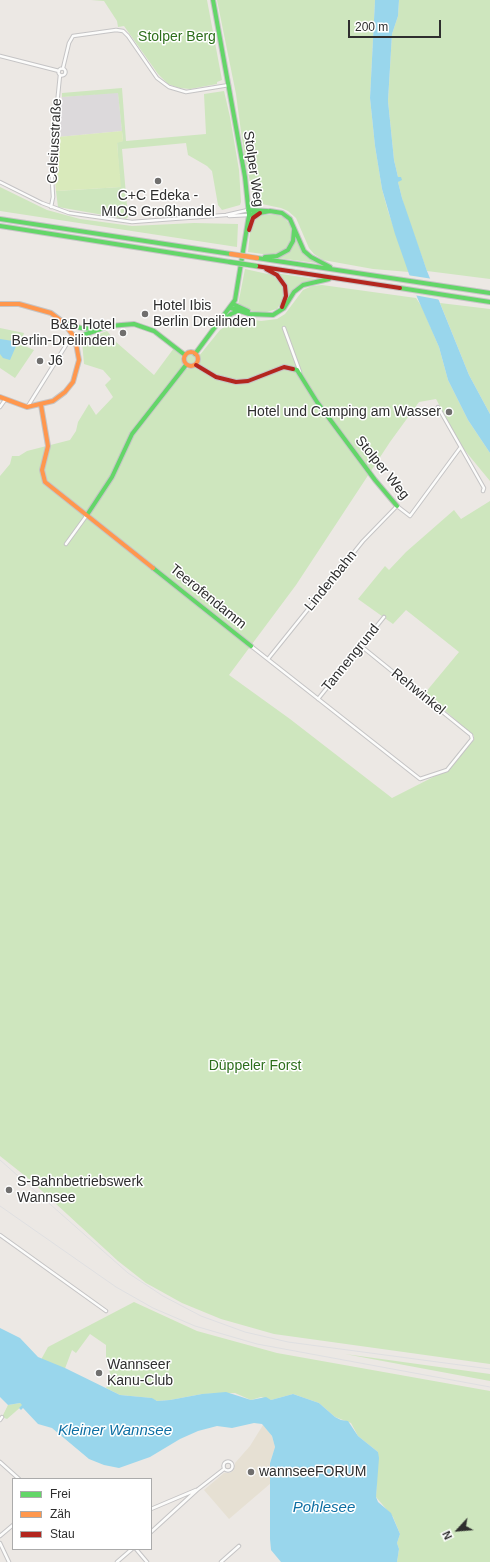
<!DOCTYPE html>
<meta charset="utf-8">
<style>
body{margin:0}
#map{position:relative;width:490px;height:1562px;overflow:hidden;background:#ece8e4;font-family:Helvetica,sans-serif}
canvas{display:block}
.legend{position:absolute;left:12px;top:1478px;width:140px;height:72px;box-sizing:border-box;background:#fff;border:1px solid #ababab;margin:0;padding:5px 7px;list-style:none;font-size:12px;color:#2e2e2e}
.legend li{display:flex;align-items:center;gap:8px;height:20px}
.legend b{width:20px;border:1px solid #ababab}
.north{position:absolute;left:438px;top:1510px;width:40px;height:40px;-webkit-text-stroke:3px #fff;paint-order:stroke;rotate:244deg;font-size:11px;font-weight:700;line-height:16px;text-align:center;color:#2e2e2e}
.north::after{content:'';display:block;margin:auto;width:14px;height:18px;background:#2e2e2e;clip-path:polygon(50% 0,100% 100%,50% 72%,0 100%)}
.scale{position:absolute;left:348px;top:20px;width:93px;height:18px;box-sizing:border-box;border:2px solid #2e2e2e;border-top:0;padding-left:5px;font-size:12px;line-height:14px;white-space:nowrap;color:#2e2e2e;-webkit-text-stroke:3px #fff;paint-order:stroke}
</style>
<div id="map">
<canvas width="490" height="1562"></canvas>
<ul class="legend">
<li><b style="height:5px;background:#63d668"></b>Frei</li>
<li><b style="height:5px;background:#ff974d"></b>Zäh</li>
<li><b style="height:5px;background:#b3261e"></b>Stau</li>
</ul>
<div class="north">N</div>
<div class="scale">200 m</div>
</div>
<script>
const ctx = document.querySelector('canvas').getContext('2d');
ctx.lineJoin = 'round';
function fill(path, color) {
  ctx.fillStyle = color;
  ctx.fill(path, 'evenodd');
}
function toPath(rows) {
  const path = new Path2D();
  for (const r of rows) {
    if (r.length === 3) {
      path.moveTo(r[0] + r[2], r[1]);
      path.arc(r[0], r[1], r[2], 0, 2 * Math.PI);
      continue;
    }
    path.moveTo(r[0], r[1]);
    for (let i = 2; i < r.length; i += 2) path.lineTo(r[i], r[i + 1]);
  }
  return path;
}
function stroke(path, color, width, dash) {
  ctx.strokeStyle = color;
  ctx.lineWidth = width;
  ctx.lineCap = dash ? 'butt' : 'round';
  ctx.setLineDash(dash || []);
  ctx.stroke(path);
}
function label(font, color, halo, rows, align = 'center') {
  ctx.font = font + ' Helvetica,sans-serif';
  ctx.lineWidth = 3;
  ctx.setLineDash([]);
  ctx.textBaseline = 'middle';
  ctx.strokeStyle = halo;
  ctx.fillStyle = color;
  for (const [text, x, y, turn = 0] of rows) {
    ctx.save();
    ctx.translate(x, y);
    ctx.rotate((+turn || 0) * Math.PI / 180);
    ctx.textAlign = isNaN(turn) ? turn : align;
    if (halo) ctx.strokeText(text, 0, 0);
    ctx.fillText(text, 0, 0);
    ctx.restore();
  }
}
const industrial = toPath([
 [118,92,122,131,58,137,62,97]
]);
const education = toPath([
 [263,1425,272,1436,275,1447,270,1462,271,1483,229,1519,204,1490,224,1473,230,1473,234,1470,235,1463,250,1446]
]);
const green = toPath([
 [91,0,207,0,222,80,217,82,217,84,190,89,179,88,168,84,158,74,124,26,118,27,117,21,104,1],
 [217,0,375,0,370,98,375,146,382,189,388,211,409,272,373,269,323,260,314,254,309,248,296,218,288,211,281,208,257,203,254,200,244,154,236,94],
 [399,0,490,0,490,279,427,271,405,210,398,182,401,177,398,177,394,160,388,101,392,34,398,16],
 [122,88,126,141,206,134,204,94,224,91,230,117,239,170,241,202,240,205,222,210,218,205,212,171,207,166,188,155,186,143,122,149,128,217,126,219,58,207,56,191,120,187,117,142,123,141,118,93,62,97,62,93],
 [0,187,47,210,80,219,132,226,194,223,238,224,237,247,0,211],
 [275,214,283,217,291,225,292,230,291,241,288,247,283,251,270,255,248,252,250,233,257,216],
 [296,233,308,257,316,263,278,258,285,253],
 [245,269,272,275,280,282,283,288,284,298,277,309,263,313,247,310,238,305],
 [274,273,316,279,303,283,286,303,287,293],
 [322,285,416,298,422,307,439,347,448,380,468,420,490,453,490,481,462,447,436,399,419,402,390,442,296,585,229,675,290,719,392,798,447,770,474,740,474,736,425,693,459,652,406,610,393,624,358,599,385,566,389,570,406,552,454,510,461,519,490,501,490,1364,274,1334,221,1319,182,1303,146,1283,118,1261,29,1179,0,1156,0,476,10,464,12,456,19,456,27,451,70,440,76,431,78,422,89,404,96,415,113,397,105,385,111,379,103,370,84,364,82,341,83,340,107,331,116,342,154,375,174,348,181,355,183,367,185,369,198,367,200,363,199,356,220,330,238,317,261,321,277,319,285,314,303,290,312,286],
 [440,303,490,309,490,414,469,375],
 [0,328,24,333,20,344,34,350,15,378,0,368],
 [190,359,5.5],
 [134,1302,197,1331,277,1353,490,1391,490,1562,397,1562,399,1549,397,1543,400,1534,393,1517,376,1497,378,1452,358,1436,351,1423,335,1417,319,1403,293,1394,271,1400,261,1397,251,1400,235,1393,202,1394,170,1400,157,1401,151,1398,120,1395,106,1388,109,1383,110,1373,106,1360,106,1345,90,1334,76,1353,72,1350,61,1379,38,1365,48,1347],
 [345,1354,490,1374,490,1381],
 [20,1403,23,1405,7,1419,2,1417,8,1405]
]);
const pitch = toPath([
 [122,131,123,141,117,143,121,187,56,191,54,169,58,137]
]);
const water = toPath([
 [375,0,399,0,398,16,392,34,388,101,394,160,398,177,401,177,402,180,398,182,402,198,427,271,469,375,490,414,490,453,468,420,448,380,439,347,417,297,395,234,382,189,375,146,370,98],
 [19,336,20,337,10,360,3,358,0,354,0,339,13,341],
 [0,1328,20,1338,38,1357,65,1368,120,1395,152,1398,157,1401,170,1400,202,1394,226,1392,251,1400,266,1397,271,1400,293,1394,319,1403,335,1417,341,1420,348,1421,358,1436,378,1452,379,1458,376,1497,378,1502,391,1513,400,1534,397,1543,399,1549,397,1562,281,1562,271,1550,270,1539,270,1463,275,1447,272,1436,262,1424,254,1423,232,1428,217,1426,198,1431,180,1439,150,1457,119,1468,104,1465,89,1459,52,1428,38,1424,23,1408,21,1410,19,1408,22,1405,20,1403,8,1405,0,1397]
]);
const pier = toPath([
 [407,275,433,279,441,300,414,295]
]);
const street = toPath([
 [0,56,59,71],
 [63,68,69,43,73,36,116,30,123,31,128,36,157,78,169,87,186,92,229,85],
 [62,72,3.5],
 [0,182,42,203,69,213,132,222,226,215,248,210],
 [51,207,53,197,51,164,60,75],
 [229,216,249,215],
 [284,328,300,372],
 [28,406,73,334],
 [0,407,5,400],
 [438,407,484,488,483,491],
 [66,544,87,515],
 [251,646,420,779,447,770,472,739,471,735,361,646],
 [268,659,363,541,397,506,410,516,460,448],
 [318,699,384,617],
 [0,1235,106,1311],
 [0,1420,2,1417],
 [228,1466,4.5],
 [0,1462,19,1479],
 [151,1509,196,1490],
 [151,1532,197,1490,224,1469],
 [0,1536,13,1525],
 [0,1543,9,1562],
 [136,1549,147,1562],
 [117,1562,132,1549],
 [221,1562,239,1546]
]);
const fast = toPath([
 [248,210,267,211],
 [270,211,282,213,290,219,304,251,311,257,330,267],
 [249,215,270,211],
 [0,219,231,254],
 [0,226,230,262],
 [265,257,277,256,288,250,293,241,294,230],
 [257,258,490,293],
 [400,288,490,302],
 [233,304,248,311],
 [231,308,249,314,273,315,284,308,294,292,303,285,329,279],
 [65,323,81,328,96,329],
 [219,324,231,314,238,311],
 [75,338,109,326,134,324,154,331,185,355],
 [195,354,235,300,249,215,245,177,213,0],
 [293,369,297,370,317,402,375,480,397,506],
 [87,515,112,477,132,434,186,365],
 [153,568,251,646]
]);
const slow = toPath([
 [0,304,19,304,51,313,63,322,75,338,79,360,73,382,65,392,53,401,27,407,0,397],
 [191,359,7],
 [41,405,48,446,42,470,45,482,153,568]
]);
const jam = toPath([
 [249,230,253,218,260,213],
 [256,266,400,288],
 [266,269,277,275,285,286,286,296,282,307],
 [196,365,216,377,236,382,248,381,284,367,293,369]
]);
const tram = toPath([
 [0,1206,116,1287,153,1308,195,1326,257,1344,490,1387]
]);
const rail = toPath([
 [0,1160,128,1273,163,1296,201,1316,245,1332,288,1342,490,1369]
]);
const fastBridge = toPath([
 [230,262,256,266]
]);
const slowBridge = toPath([
 [231,254,257,258]
]);
const markers = [
 [158,181,4,"#706f6e"],
 [145,314,4,"#706f6e"],
 [123,333,4,"#706f6e"],
 [40,361,4,"#706f6e"],
 [449,412,4,"#706f6e"],
 [9,1190,4,"#706f6e"],
 [99,1373,4,"#706f6e"],
 [251,1472,4,"#706f6e"]
];
const parkNames = [
 ["Stolper Berg",177,37],
 ["Düppeler Forst",255,1066]
];
const streetNames = [
 ["Celsiusstraße",55,141,-87],
 ["Stolper Weg",253,169,82],
 ["Stolper Weg",382,468,51],
 ["Lindenbahn",331,581,-51],
 ["Teerofendamm",208,597,39],
 ["Tannengrund",351,658,-51],
 ["Rehwinkel",418,692,39]
];
const poiNames = [
 ["C+C Edeka -",158,196,"center"],
 ["MIOS Großhandel",158,212,"center"],
 ["Hotel Ibis",153,306],
 ["Berlin Dreilinden",153,322],
 ["B&B Hotel",115,325,"right"],
 ["Berlin-Dreilinden",115,341,"right"],
 ["J6",48,361],
 ["Hotel und Camping am Wasser",441,412,"right"],
 ["S-Bahnbetriebswerk",17,1182],
 ["Wannsee",17,1198],
 ["Wannseer",107,1365],
 ["Kanu-Club",107,1381],
 ["wannseeFORUM",259,1472]
];
const waterNames = [
 ["Kleiner Wannsee",115,1431],
 ["Pohlesee",324,1508]
];
fill(industrial, '#dcd9db');
fill(education, '#e6e0d3');
fill(green, '#cee6be');
fill(pitch, '#d9eabb');
fill(water, '#99d6ec');
fill(pier, '#ece8e4');
stroke(street, '#c5c4c5', 4.5);
stroke(fast, '#c5c4c5', 6);
stroke(slow, '#c5c4c5', 6);
stroke(jam, '#c5c4c5', 6);
stroke(street, '#fcfcfb', 2.5);
stroke(fast, '#63d668', 4);
stroke(slow, '#ff974d', 4);
stroke(jam, '#b3261e', 4);
stroke(tram, '#dfdfe1', 1);
stroke(rail, '#dfdfe1', 1);
stroke(fastBridge, '#c6c5c4', 6, []);
stroke(slowBridge, '#c6c5c4', 6, []);
stroke(fastBridge, '#63d668', 4.5);
stroke(slowBridge, '#ff974d', 4.5);
for (const [x, y, r, color] of markers) {
  const dot = new Path2D();
  dot.arc(x, y, r, 0, 2 * Math.PI);
  ctx.fillStyle = color;
  ctx.fill(dot);
  stroke(dot, '#fff', 1.5);
}
label('14px', '#2c6e1b', '#fff', parkNames);
label('14px', '#2e2e2e', '#fff', streetNames);
label('14px', '#2e2e2e', '#fff', poiNames, 'left');
label('italic 15px', '#0d6fa3', '#fff', waterNames);
</script>
